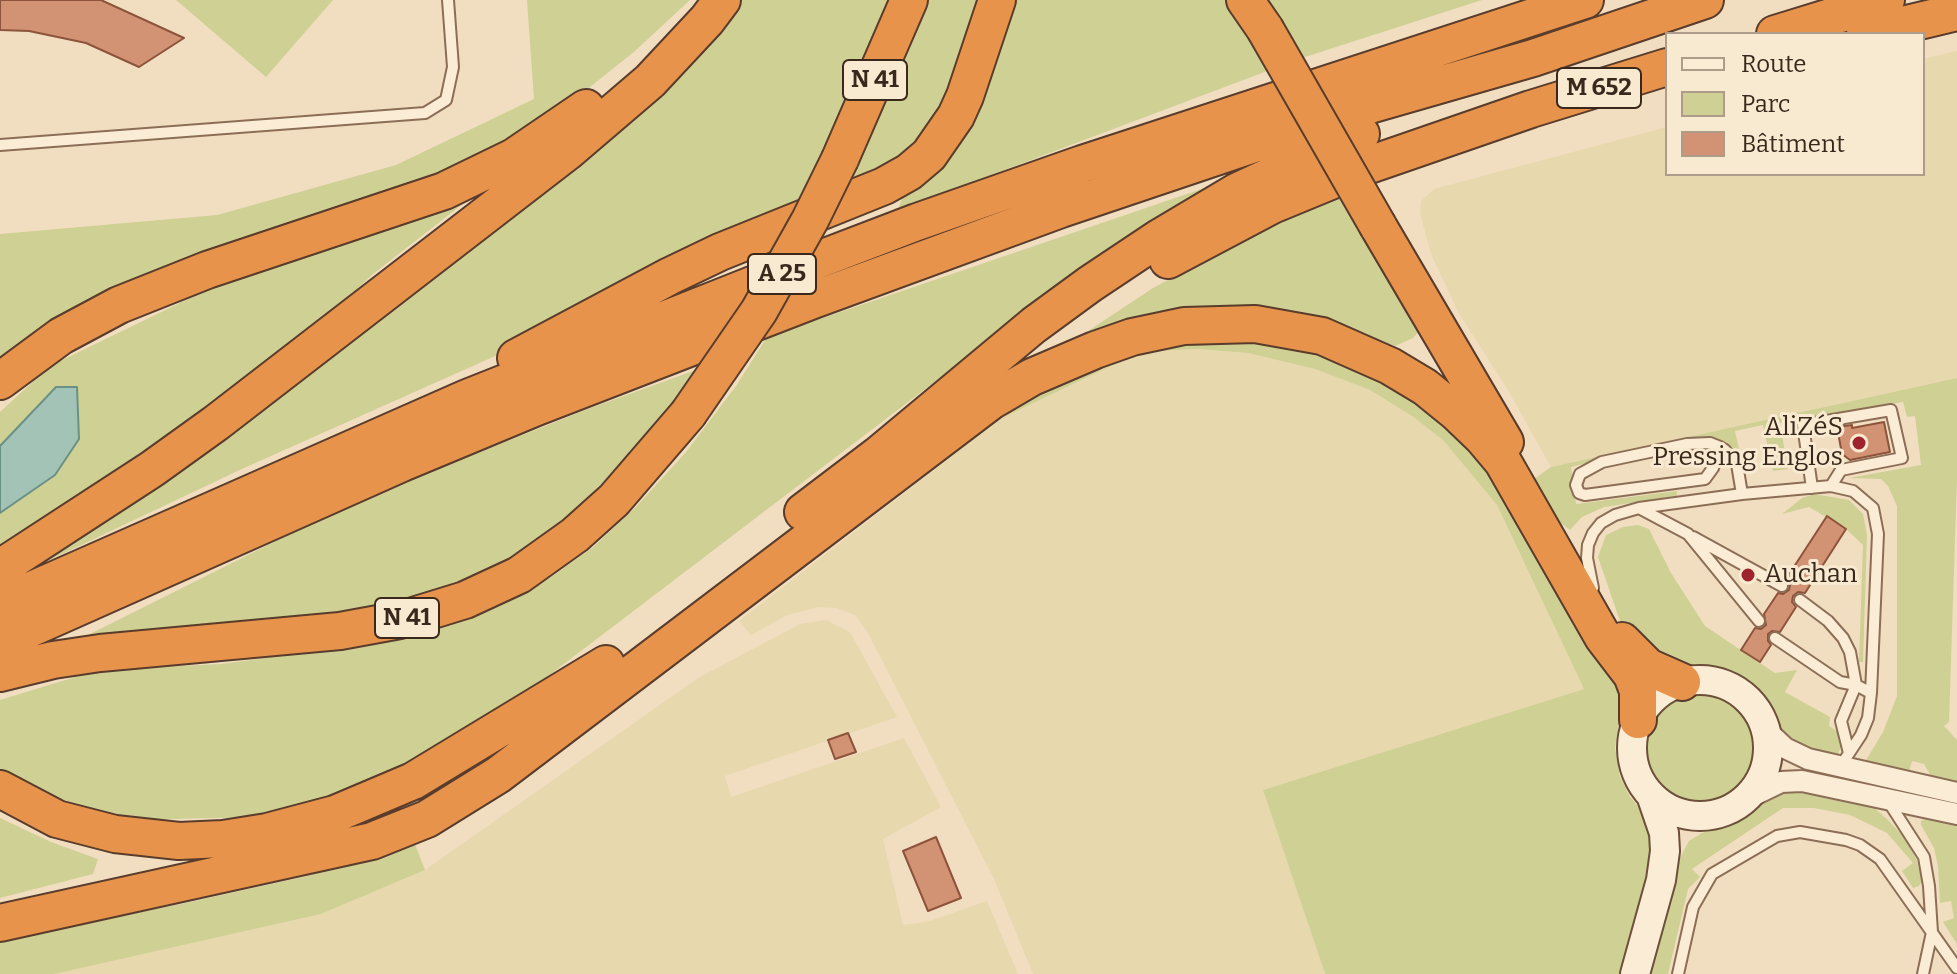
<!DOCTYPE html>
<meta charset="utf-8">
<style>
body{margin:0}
#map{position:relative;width:1957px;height:974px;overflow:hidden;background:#f1dec1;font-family:Bitter,serif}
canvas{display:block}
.legend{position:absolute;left:1665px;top:32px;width:260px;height:144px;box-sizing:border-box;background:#f8e9d1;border:2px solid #ac9c89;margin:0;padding:10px 14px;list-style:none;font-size:24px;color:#3a281c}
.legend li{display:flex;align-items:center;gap:16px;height:40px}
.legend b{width:40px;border:2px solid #ac9c89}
</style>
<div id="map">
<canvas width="1957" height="974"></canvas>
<ul class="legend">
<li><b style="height:10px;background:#fbecd5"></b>Route</li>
<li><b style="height:22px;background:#cfd094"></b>Parc</li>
<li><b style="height:22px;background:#d29274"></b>Bâtiment</li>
</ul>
</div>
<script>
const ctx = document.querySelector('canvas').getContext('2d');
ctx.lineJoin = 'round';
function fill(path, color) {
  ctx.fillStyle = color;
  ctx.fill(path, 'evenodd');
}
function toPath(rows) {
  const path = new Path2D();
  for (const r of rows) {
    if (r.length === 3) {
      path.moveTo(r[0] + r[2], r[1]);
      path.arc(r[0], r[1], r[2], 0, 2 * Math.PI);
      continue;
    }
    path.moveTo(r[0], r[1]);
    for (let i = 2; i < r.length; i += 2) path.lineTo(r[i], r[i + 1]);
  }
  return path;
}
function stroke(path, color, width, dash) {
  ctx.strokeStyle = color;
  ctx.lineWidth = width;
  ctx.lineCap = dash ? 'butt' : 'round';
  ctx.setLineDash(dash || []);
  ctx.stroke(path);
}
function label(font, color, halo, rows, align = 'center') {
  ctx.font = font + ' Bitter,serif';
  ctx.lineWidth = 6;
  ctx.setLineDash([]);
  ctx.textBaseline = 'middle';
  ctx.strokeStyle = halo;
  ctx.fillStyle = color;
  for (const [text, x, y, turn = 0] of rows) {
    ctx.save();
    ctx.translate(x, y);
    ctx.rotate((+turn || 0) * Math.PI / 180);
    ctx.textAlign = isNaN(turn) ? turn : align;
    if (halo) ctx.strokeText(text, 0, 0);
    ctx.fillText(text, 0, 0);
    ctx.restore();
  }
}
const farmland = toPath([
 [1957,51,1957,378,1551,467,1505,385,1458,312,1431,254,1420,213,1421,201,1434,189,1667,127,1667,174,1923,174,1923,59],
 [1197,349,1248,353,1315,369,1370,390,1412,416,1443,440,1497,505,1584,689,1263,790,1325,974,1033,974,994,879,868,633,855,615,837,608,819,607,787,615,751,635,739,621,1000,419,1140,352],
 [826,620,850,632,897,717,725,776,731,797,904,738,941,807,883,839,903,925,930,921,987,901,1018,974,51,974,321,914,425,870,698,678,800,624]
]);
const green = toPath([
 [176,0,333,0,266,77],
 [527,0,690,0,635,51,555,115,507,144,393,195,171,263,47,324,0,361,0,234,217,215,396,165,534,99],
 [741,0,890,0,798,210,555,324,493,357,244,468,18,575,730,14],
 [923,0,984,0,956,90,919,151,846,186],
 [1015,0,1234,0,1270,70,898,210,904,192],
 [1269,0,1482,0,1302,58],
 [1225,181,1029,310,489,721,378,783,257,817,133,820,44,794,0,769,0,700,98,670,221,664,355,646,492,606,550,578,592,548,635,508,686,452,736,386,767,337],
 [482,189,373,274,288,355,0,551,0,513,55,475,56,387,0,446,0,412,50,366,254,267],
 [1337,189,1425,325,1413,338,1395,346,1323,321,1041,362,1153,288],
 [1236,335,1301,343,1407,390,1482,455,1612,665,1626,709,1618,727,1615,748,1620,777,1630,797,1644,812,1658,847,1624,974,1325,974,1263,790,1584,689,1497,505,1443,440,1412,416,1370,390,1315,369,1248,353,1197,349,1140,352,1000,419,1089,364,1151,343],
 [704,367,580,516,520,557,445,592,365,610,76,641,306,526,397,485,588,409],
 [1957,378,1957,478,1949,722,1944,726,1957,740,1957,781,1931,776,1924,764,1912,761,1909,772,1865,762,1883,732,1897,696,1897,506,1888,486,1881,479,1849,478,1921,465,1915,416,1907,417,1903,402,1780,423,1788,469,1773,471,1763,425,1735,431,1740,453,1724,441,1690,439,1571,467,1576,504,1677,491,1677,496,1604,507,1582,517,1570,530,1558,521,1534,479,1551,467],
 [1814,494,1849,500,1863,514,1867,535,1863,662,1859,662,1863,545,1846,529,1809,507,1782,514,1802,498],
 [1638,525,1649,529,1671,573,1705,626,1775,673,1797,670,1785,692,1830,717,1829,726,1838,732,1841,747,1838,754,1832,757,1822,754,1801,746,1789,736,1780,728,1761,695,1734,674,1716,667,1671,666,1621,624,1598,557,1606,535,1623,527],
 [1699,748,55],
 [1801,787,1866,801,1887,819,1905,838,1917,861,1922,881,1919,886,1913,888,1902,871,1913,863,1887,833,1850,815,1814,808,1783,808,1692,869,1700,877,1688,889,1668,974,1648,974,1666,902,1679,860,1689,841,1702,833,1739,822,1769,797,1782,790],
 [1927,817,1957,822,1957,944,1943,922,1954,918,1951,901,1940,903,1938,866,1934,848,1921,825,1921,821],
 [0,818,51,842,98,859,93,874,0,898],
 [413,839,425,870,321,914,54,974,0,974,0,940,181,904,308,876]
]);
const water = toPath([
 [56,387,77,387,79,439,55,475,0,513,0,446,56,387]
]);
const building = toPath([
 [0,0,101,0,184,38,139,67,86,43,29,31,0,30,0,0],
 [1884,422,1890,452,1850,460,1842,454,1837,427,1852,425,1852,428,1884,422],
 [1827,516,1846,529,1805,593,1798,592,1793,596,1792,602,1796,607,1780,632,1772,631,1768,634,1768,641,1771,645,1760,662,1741,650,1755,628,1761,629,1766,625,1764,614,1778,593,1783,594,1789,590,1790,585,1786,579,1827,516],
 [848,733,856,752,835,759,828,740,848,733],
 [936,837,961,898,928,911,903,851,936,837]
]);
const lane = toPath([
 [0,145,425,113,446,100,453,67,448,0],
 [1720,447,1713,468,1705,479,1585,495,1579,493,1576,485,1580,474,1602,462,1687,444,1710,443,1720,447,1725,450,1737,464,1742,494],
 [1812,488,1803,425,1891,410,1902,458,1841,470,1831,486],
 [1639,508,1688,534,1759,621],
 [1693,537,1782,586],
 [1593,588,1587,558,1588,545,1593,533,1601,523,1615,515,1639,508,1742,494,1831,486,1853,491,1873,508,1878,534,1871,693,1868,718,1861,735,1840,767],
 [1800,600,1828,621,1843,638,1850,652,1856,685,1871,693],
 [1775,638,1840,682,1856,685,1841,721,1849,753],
 [1888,801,1924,857,1929,886,1932,932,1923,974],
 [1678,974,1693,907,1712,874,1777,836,1800,832,1846,840,1860,845,1880,859,1957,968]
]);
const street = toPath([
 [1766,730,1785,748,1808,759,1957,793],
 [1748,798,1781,782,1802,781,1957,814]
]);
const secondary = toPath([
 [1700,748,68],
 [1635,974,1661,880,1665,851,1664,833,1651,795]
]);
const highway = toPath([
 [1245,0,1265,29],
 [1775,34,1886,0],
 [1865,34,1957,12],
 [840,159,909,0],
 [1378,226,1505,442],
 [1168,260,1272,205,1369,165,1531,109,1667,67],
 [516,358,670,276,720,252,884,186,909,172,929,155,956,116,965,96,997,0],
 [0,381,61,336,119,305,207,270,444,191,514,157,586,108],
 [803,512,878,455,1034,325,1090,284,1159,238,1238,191,1361,134],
 [0,568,152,469,216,423,567,152,650,81,707,20,722,0],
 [0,604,467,398,752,285,917,222,1082,164,1585,0],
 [1622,641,1648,667,1682,682],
 [0,642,402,463,539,406,813,300,1061,209,1373,104,1533,58,1705,0],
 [0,673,53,660,100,653,340,631,400,620,465,600,519,575,575,535,614,500,688,414],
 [0,789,57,819,115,834,179,841,223,839,267,832,335,814,413,781,606,664],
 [0,923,372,841,427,819,498,775,991,401,1032,377,1095,350,1132,337,1184,326,1255,324,1322,336,1390,366,1425,387,1457,413,1482,437,1503,462,1603,637,1632,675,1638,691,1638,720]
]);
const highwayBridge = toPath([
 [1265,29,1378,226],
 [688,414,759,311,810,220,840,159]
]);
const markers = [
 [1859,443,8,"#9f232f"],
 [1748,575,8,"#9f232f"]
];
const shields = [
 [875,80,64],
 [1599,88,84],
 [782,274,68],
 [407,618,64]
];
const shieldNames = [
 ["N 41",875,80],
 ["M 652",1599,88],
 ["A 25",782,274],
 ["N 41",407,618]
];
const poiNames = [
 ["AliZéS",1843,428],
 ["Pressing Englos",1843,458],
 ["Auchan",1764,575,"left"]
];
fill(farmland, '#e7d8ad');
fill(green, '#cfd094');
fill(water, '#a4c3b7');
stroke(water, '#6a9284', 2);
fill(building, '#d29274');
stroke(building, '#8d543b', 2);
stroke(lane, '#8c6e57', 14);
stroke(street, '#8c6e57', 24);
stroke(secondary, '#6d4f3a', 32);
stroke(highway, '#593c2c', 40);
stroke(lane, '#fbecd5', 10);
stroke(street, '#fbecd5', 20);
stroke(secondary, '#fbecd5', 28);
stroke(highway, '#e7934b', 36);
stroke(highwayBridge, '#593c2c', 40, []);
stroke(highwayBridge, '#e7934b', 36);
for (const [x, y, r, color] of markers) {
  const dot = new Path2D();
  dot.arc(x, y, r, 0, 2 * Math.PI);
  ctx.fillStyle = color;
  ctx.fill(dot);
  stroke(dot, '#f8e9d1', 3);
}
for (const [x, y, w] of shields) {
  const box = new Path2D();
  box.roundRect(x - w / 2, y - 20, w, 40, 6);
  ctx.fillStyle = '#f8e9d1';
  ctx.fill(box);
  stroke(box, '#3a281c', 2);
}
label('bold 24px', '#3a281c', null, shieldNames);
label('26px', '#3a281c', '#f8e9d1', poiNames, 'right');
</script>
